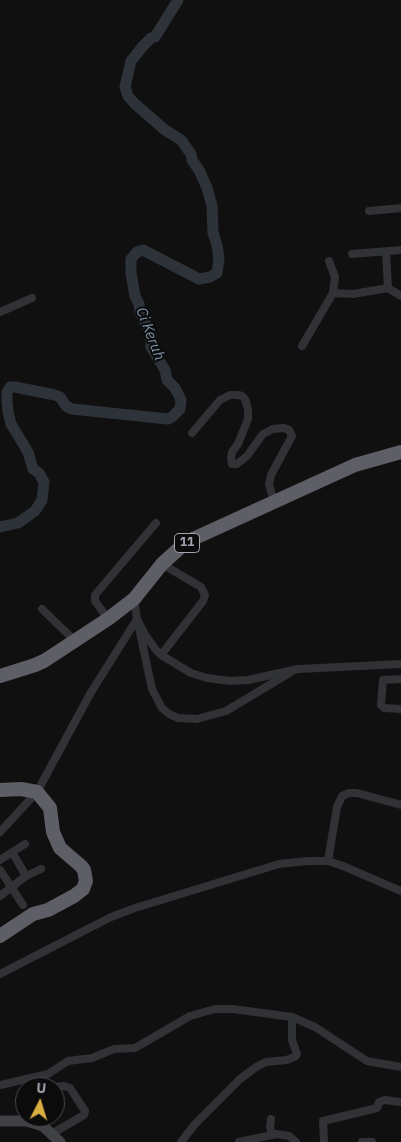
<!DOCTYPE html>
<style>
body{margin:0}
#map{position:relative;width:401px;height:1142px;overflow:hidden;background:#101011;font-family:"IBM Plex Sans",sans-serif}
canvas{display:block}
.north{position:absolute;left:15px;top:1077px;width:50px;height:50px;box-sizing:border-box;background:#0b0b0c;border:1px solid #48494e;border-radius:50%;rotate:5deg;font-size:14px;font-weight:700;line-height:20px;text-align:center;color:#a3a6b0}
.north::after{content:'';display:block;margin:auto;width:18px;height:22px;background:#d9ad40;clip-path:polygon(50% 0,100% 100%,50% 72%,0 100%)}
</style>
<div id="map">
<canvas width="401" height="1142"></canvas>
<div class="north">U</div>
</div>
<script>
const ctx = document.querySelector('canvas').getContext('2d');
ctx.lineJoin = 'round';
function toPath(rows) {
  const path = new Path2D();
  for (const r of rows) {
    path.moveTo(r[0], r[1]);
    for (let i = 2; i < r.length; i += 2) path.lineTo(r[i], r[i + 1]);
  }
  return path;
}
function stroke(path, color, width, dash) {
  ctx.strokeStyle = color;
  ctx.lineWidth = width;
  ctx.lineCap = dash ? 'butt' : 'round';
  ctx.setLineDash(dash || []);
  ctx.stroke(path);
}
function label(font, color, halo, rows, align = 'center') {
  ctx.font = font + ' "IBM Plex Sans",sans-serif';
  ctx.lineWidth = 4;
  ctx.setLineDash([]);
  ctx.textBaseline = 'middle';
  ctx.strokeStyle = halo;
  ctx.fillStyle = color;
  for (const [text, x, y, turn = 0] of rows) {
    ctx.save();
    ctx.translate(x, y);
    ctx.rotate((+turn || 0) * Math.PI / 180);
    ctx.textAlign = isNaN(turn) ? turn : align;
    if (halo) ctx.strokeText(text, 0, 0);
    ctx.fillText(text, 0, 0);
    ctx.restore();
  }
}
const river = toPath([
 [0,527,18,523,35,511,42,500,44,482,39,473,33,469,28,452,11,424,8,412,7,400,7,392,10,387,15,387,55,395,60,397,66,406,72,409,168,419,172,417,180,409,181,400,175,388,167,380,165,370,151,347,151,335,140,312,139,304,135,296,131,273,131,259,137,252,143,250,199,279,210,277,217,273,219,259,217,245,213,233,212,206,207,188,199,170,192,160,191,154,181,140,165,130,134,103,128,96,125,87,131,61,143,46,151,38,155,37,178,0]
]);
const street = toPath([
 [369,211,401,208],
 [386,252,388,288],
 [352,254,401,250],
 [329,261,335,277,333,293],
 [0,312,32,298],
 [302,346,333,293,353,294,388,288,401,296],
 [192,433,220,400,230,395,238,395,242,396,245,399,248,409,248,419,238,444,232,452,231,459,232,464,237,464,247,456,263,434,273,429,284,428,289,430,292,436,271,475,269,484,274,502],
 [134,599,137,619,146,636,156,650,161,655,191,673,207,678,230,681,248,680,298,669,401,664],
 [42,609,75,641],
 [108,619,95,601,95,595,156,523],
 [139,628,152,689,162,708,169,714,178,718,197,719,226,711,291,672],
 [161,655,203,601,205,595,201,587,162,564],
 [401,679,383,680,381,705,384,708,401,709],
 [0,832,37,792,90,694,137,619],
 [12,852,26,876],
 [0,860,25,844],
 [328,861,337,807,342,796,349,793,357,793,401,805],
 [0,870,23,905],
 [0,896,26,876,41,869],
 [0,974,111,917,135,908,279,864,308,861,328,861,343,866,401,891],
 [292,1017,315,1027,367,1061,401,1067],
 [0,1085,48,1074,68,1061,92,1058,114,1049,135,1048,190,1016,215,1009,233,1009,292,1017,292,1040,297,1054,296,1056,287,1060,266,1062,256,1067,240,1079,195,1124,181,1142],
 [53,1133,84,1115,85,1111,70,1088,64,1086,55,1087],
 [272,1135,276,1134,289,1136,296,1142],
 [239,1142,272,1135,270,1126,271,1119],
 [324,1142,323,1121,377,1108,379,1102,385,1100,401,1102],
 [362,1142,372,1142]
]);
const secondary = toPath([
 [0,1121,27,1121,43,1126,60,1142]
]);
const highway = toPath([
 [0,676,35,665,44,661,108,619,134,599,162,564,184,544,195,538,355,465,401,452],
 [0,790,21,789,37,792,50,808,53,832,60,848,81,866,84,870,86,881,83,889,74,896,48,910,33,914,0,936]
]);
const shields = [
 [187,543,25]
];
const shieldNames = [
 ["11",187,543]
];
const waterNames = [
 ["Ci Keruh",150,334,69]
];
stroke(river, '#2d3339', 11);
stroke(street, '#313235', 8);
stroke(secondary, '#3f4145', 11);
stroke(highway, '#5e5f66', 14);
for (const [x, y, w] of shields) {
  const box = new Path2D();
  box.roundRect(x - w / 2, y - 9.5, w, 19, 4);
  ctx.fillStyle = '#0b0b0c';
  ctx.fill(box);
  stroke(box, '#a3a6b0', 1);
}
label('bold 12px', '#a3a6b0', null, shieldNames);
label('italic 15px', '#7d91a7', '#0b0b0c', waterNames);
</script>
